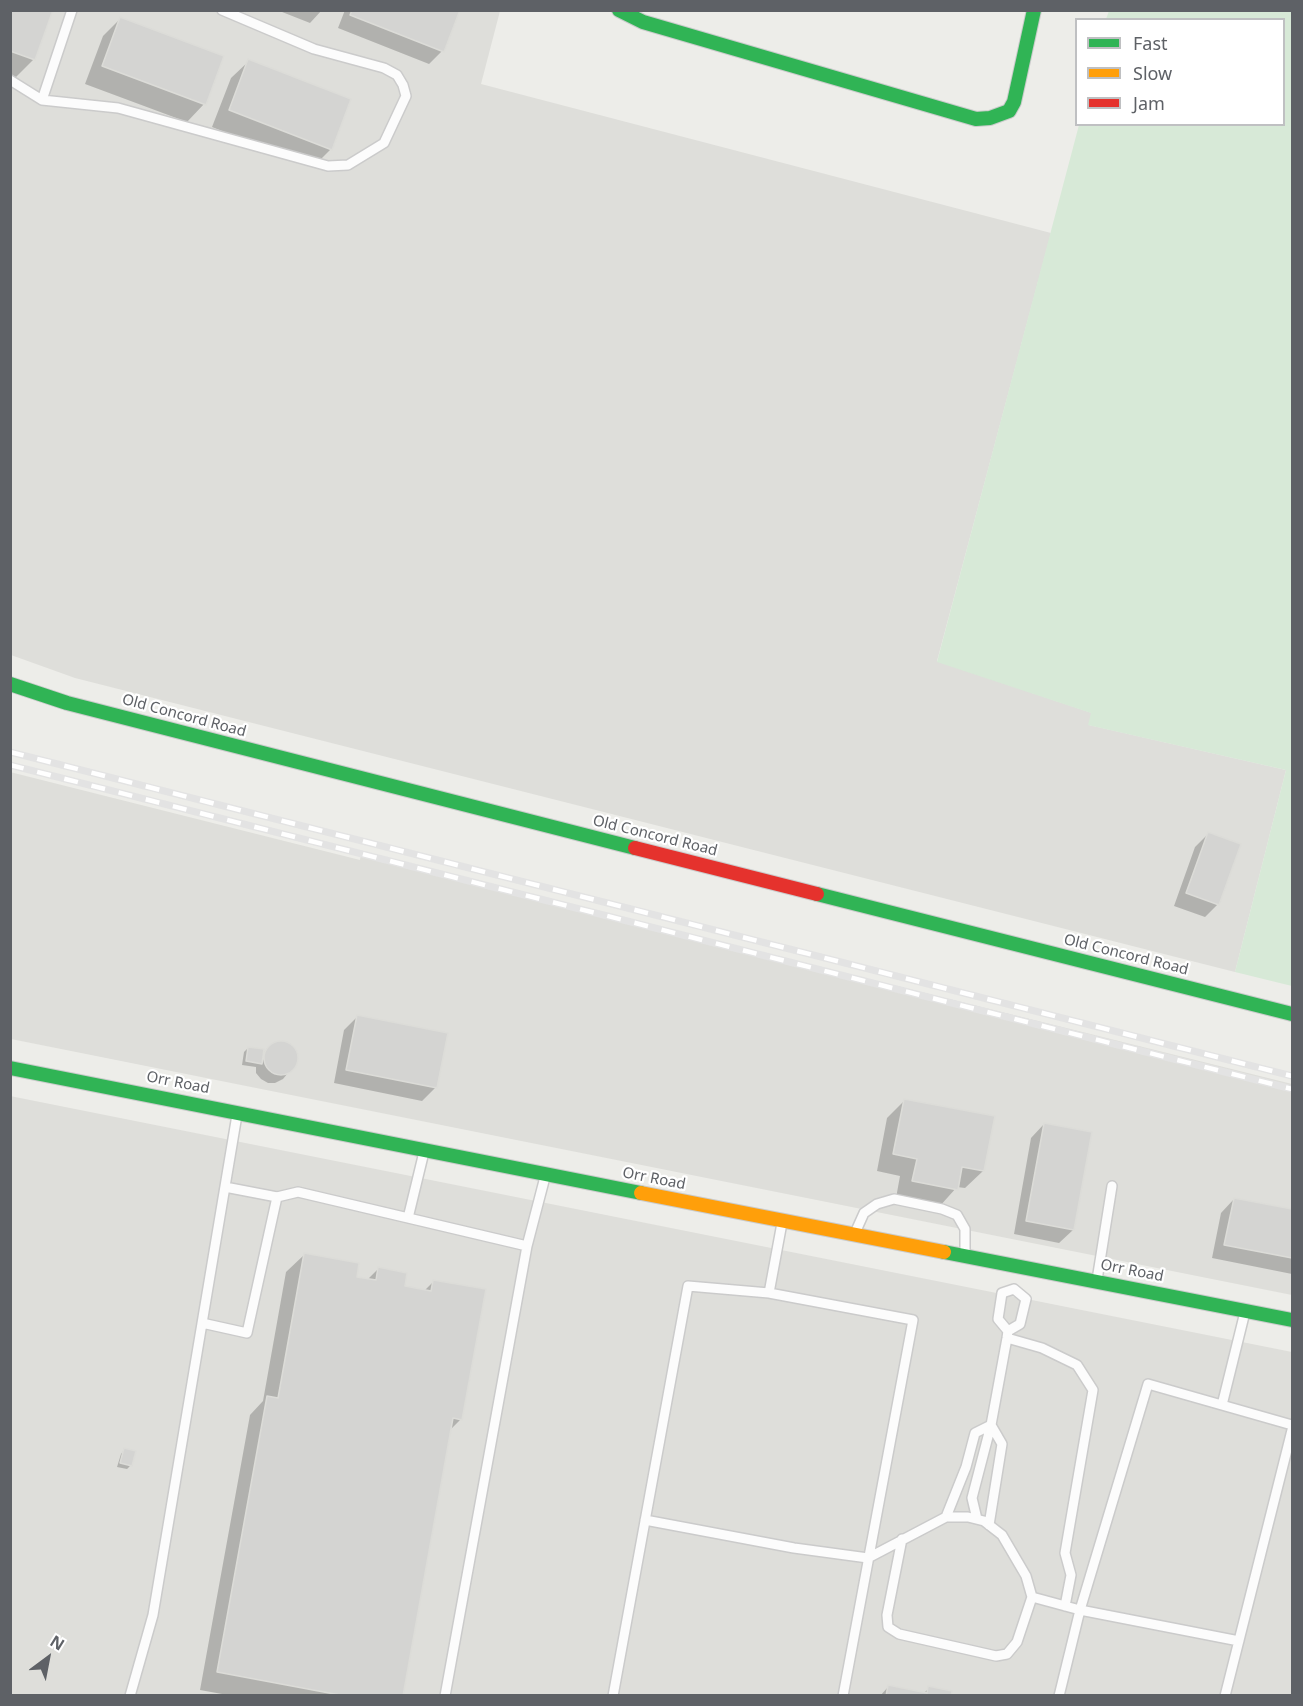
<!DOCTYPE html>
<style>
body{margin:0}
#map{position:relative;width:1303px;height:1706px;overflow:hidden;background:#edede9;font-family:"Noto Sans",sans-serif}
canvas{display:block}
.frame{position:absolute;inset:0;border:12px solid #5e6166;pointer-events:none}
.legend{position:absolute;left:1075px;top:18px;width:210px;height:108px;box-sizing:border-box;background:#fff;border:2px solid #bfc0c2;margin:0;padding:8px 10px;list-style:none;font-size:18px;color:#5e6166}
.legend li{display:flex;align-items:center;gap:12px;height:30px}
.legend b{width:30px;border:2px solid #bfc0c2}
.north{position:absolute;left:18px;top:1628px;width:60px;height:60px;-webkit-text-stroke:4px #fff;paint-order:stroke;rotate:32deg;font-size:16px;font-weight:700;line-height:24px;text-align:center;color:#5e6166}
.north::after{content:'';display:block;margin:auto;width:21px;height:27px;background:#5e6166;clip-path:polygon(50% 0,100% 100%,50% 72%,0 100%)}
</style>
<div id="map">
<canvas width="1303" height="1706"></canvas>
<div class="frame"></div>
<ul class="legend">
<li><b style="height:8px;background:#30b455"></b>Fast</li>
<li><b style="height:8px;background:#ff9f0a"></b>Slow</li>
<li><b style="height:8px;background:#e5322d"></b>Jam</li>
</ul>
<div class="north">N</div>
</div>
<script>
const ctx = document.querySelector('canvas').getContext('2d');
ctx.lineJoin = 'round';
function fill(path, color) {
  ctx.fillStyle = color;
  ctx.fill(path, 'evenodd');
}
function toPath(rows) {
  const path = new Path2D();
  for (const r of rows) {
    if (r.length === 3) {
      path.moveTo(r[0] + r[2], r[1]);
      path.arc(r[0], r[1], r[2], 0, 2 * Math.PI);
      continue;
    }
    path.moveTo(r[0], r[1]);
    for (let i = 2; i < r.length; i += 2) path.lineTo(r[i], r[i + 1]);
  }
  return path;
}
function stroke(path, color, width, dash) {
  ctx.strokeStyle = color;
  ctx.lineWidth = width;
  ctx.lineCap = dash ? 'butt' : 'round';
  ctx.setLineDash(dash || []);
  ctx.stroke(path);
}
function label(font, color, halo, rows, align = 'center') {
  ctx.font = font + ' "Noto Sans",sans-serif';
  ctx.lineWidth = 4.5;
  ctx.setLineDash([]);
  ctx.textBaseline = 'middle';
  ctx.strokeStyle = halo;
  ctx.fillStyle = color;
  for (const [text, x, y, turn = 0] of rows) {
    ctx.save();
    ctx.translate(x, y);
    ctx.rotate((+turn || 0) * Math.PI / 180);
    ctx.textAlign = isNaN(turn) ? turn : align;
    if (halo) ctx.strokeText(text, 0, 0);
    ctx.fillText(text, 0, 0);
    ctx.restore();
  }
}
const industrial = toPath([
 [11,11,500,11,481,84,1051,233,937,661,1092,713,1089,725,1286,770,1235,972,75,678,11,655],
 [10,772,360,860,361,853,1292,1084,1292,1295,11,1039],
 [10,1096,1292,1352,1292,1695,11,1695]
]);
const green = toPath([
 [1109,11,1292,11,1292,986,1235,972,1286,770,1088,725,1091,713,937,662,1079,125,1284,124,1284,20,1106,19]
]);
const shadow = toPath([
 [10,10,34,59,16,77,10,75],
 [277,10,322,10,310,23],
 [345,10,459,10,442,51,429,64,338,28],
 [121,18,204,104,187,122,85,84,103,36],
 [249,61,331,149,313,167,212,127,231,78],
 [1208,834,1218,904,1205,917,1174,906,1195,847],
 [357,1017,436,1087,422,1101,334,1083,344,1030],
 [282,1042,294,1048,297,1055,296,1063,283,1079,275,1083,268,1083,261,1079,256,1073,256,1067,242,1065,244,1052,248,1048,262,1054,274,1043],
 [904,1101,983,1171,965,1188,957,1187,939,1207,896,1198,900,1176,877,1171,887,1118],
 [1044,1124,1073,1230,1059,1243,1014,1234,1031,1138],
 [1234,1199,1292,1211,1292,1274,1212,1258,1221,1213],
 [304,1255,355,1278,367,1280,378,1269,403,1287,424,1291,433,1282,461,1419,449,1431,401,1696,233,1696,200,1690,250,1415,263,1401,286,1272],
 [124,1450,130,1466,127,1469,117,1467,121,1454],
 [888,1687,923,1694,929,1688,949,1696,880,1696]
]);
const building = toPath([
 [10,10,53,10,35,60,10,51,10,10],
 [352,10,460,10,444,52,350,15,352,10],
 [120,17,224,56,206,105,102,66,120,17],
 [248,59,351,99,332,150,229,110,248,59],
 [1208,832,1241,844,1219,905,1186,893,1208,832],
 [357,1015,448,1033,437,1088,346,1070,357,1015],
 [281,1058,17],
 [248,1047,264,1049,262,1064,246,1061,248,1047],
 [904,1099,995,1116,984,1171,962,1167,958,1190,912,1181,917,1159,893,1154,904,1099],
 [1044,1123,1092,1132,1074,1230,1026,1221,1044,1123],
 [1234,1198,1292,1209,1292,1258,1224,1245,1234,1198],
 [304,1253,359,1263,357,1277,376,1280,378,1267,407,1273,405,1286,431,1291,433,1280,486,1289,462,1420,453,1418,403,1696,345,1696,217,1672,267,1396,278,1398,304,1253],
 [124,1448,136,1451,132,1466,120,1463,124,1448],
 [888,1685,927,1693,928,1686,952,1691,951,1696,886,1696,888,1685]
]);
const lane = toPath([
 [10,80,42,100,118,108,328,166,348,165,384,143,406,96,403,85,397,75,384,68,314,49,222,10],
 [42,100,72,10],
 [225,1187,277,1197],
 [408,1218,424,1152],
 [855,1233,864,1213,877,1204,894,1199,942,1209,957,1215,965,1229,965,1255],
 [527,1246,545,1177],
 [1097,1280,1112,1186],
 [769,1293,782,1223],
 [202,1323,247,1333,277,1197,298,1192,527,1246,445,1696],
 [1008,1331,998,1319,1002,1293,1014,1289],
 [1007,1338,1042,1348,1077,1365,1093,1390,1065,1553,1071,1575,1065,1606],
 [1222,1405,1245,1312],
 [946,1517,966,1467,975,1433,991,1425],
 [977,1519,972,1498,991,1425,1007,1338,1008,1331,1020,1324,1026,1299,1014,1289],
 [645,1520,794,1548,868,1558,946,1517,968,1517,984,1521,1002,1535,1026,1576,1032,1597,1080,1610,1239,1641],
 [989,1525,1002,1444,991,1425],
 [902,1539,887,1615,888,1627,899,1634,996,1656,1007,1654,1017,1642,1032,1597],
 [130,1696,153,1615,237,1115],
 [613,1696,688,1286,769,1293,913,1320,843,1696],
 [1059,1696,1080,1610,1148,1384,1292,1425],
 [1225,1696,1292,1430]
]);
const fast = toPath([
 [619,10,643,22,976,119,990,118,1009,111,1014,102,1034,10],
 [10,684,67,703,635,848],
 [817,894,1292,1014],
 [10,1068,641,1193],
 [944,1252,1292,1320]
]);
const slow = toPath([
 [641,1193,944,1252]
]);
const jam = toPath([
 [635,848,817,894]
]);
const rail = toPath([
 [10,752,1292,1076],
 [10,765,1292,1089]
]);
const streetNames = [
 ["Old Concord Road",184,716,15],
 ["Old Concord Road",655,836,14],
 ["Old Concord Road",1126,955,14],
 ["Orr Road",178,1083,11],
 ["Orr Road",654,1179,11],
 ["Orr Road",1132,1271,11]
];
fill(industrial, '#dededa');
fill(green, '#d7e9d7');
fill(shadow, '#0003');
fill(building, '#d4d4d2');
stroke(building, '#dcdcd8', 1.5);
stroke(lane, '#cbcbcb', 12);
stroke(fast, '#cacbcb', 16);
stroke(slow, '#cacbcb', 16);
stroke(jam, '#cacbcb', 16);
stroke(lane, '#fcfcfc', 9);
stroke(fast, '#30b455', 14);
stroke(slow, '#ff9f0a', 14);
stroke(jam, '#e5322d', 14);
stroke(rail, '#e3e3e3', 7);
stroke(rail, '#fff', 4.5, [14]);
label('15px', '#5e6166', '#fff', streetNames);
</script>
